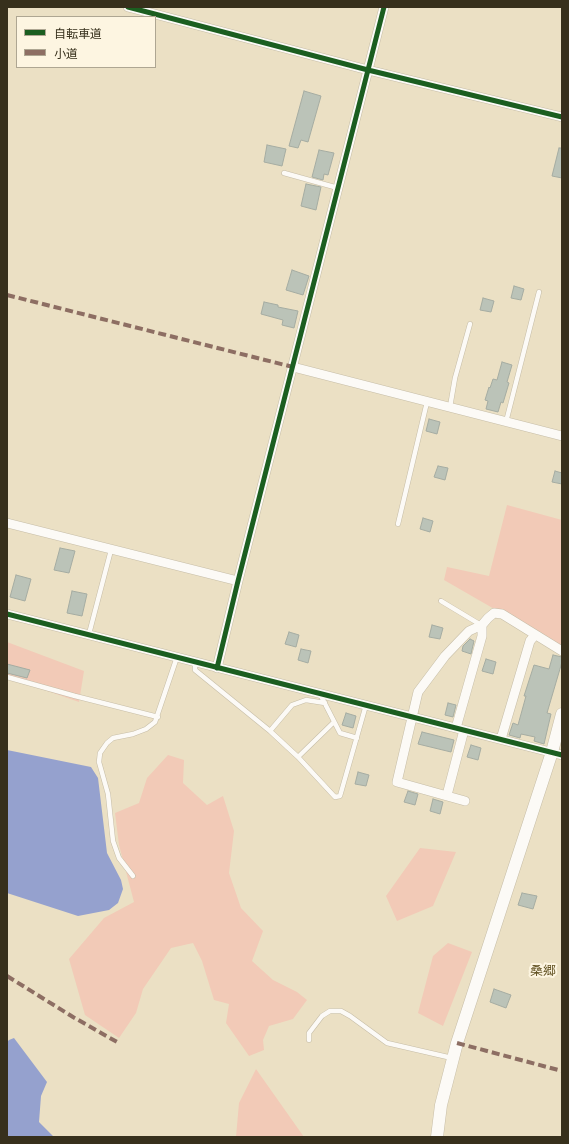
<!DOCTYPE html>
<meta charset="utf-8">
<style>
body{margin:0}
#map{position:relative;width:569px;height:1144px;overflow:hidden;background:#ebe0c4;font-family:"Libre Baskerville","Noto Sans JP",serif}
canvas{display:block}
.frame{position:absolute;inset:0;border:8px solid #37301c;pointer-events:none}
.legend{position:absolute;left:16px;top:16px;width:140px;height:52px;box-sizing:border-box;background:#fdf5e1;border:1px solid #aea692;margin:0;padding:5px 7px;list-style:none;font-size:12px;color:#37301c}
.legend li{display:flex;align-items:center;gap:8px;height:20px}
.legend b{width:20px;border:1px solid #aea692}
</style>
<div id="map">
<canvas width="569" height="1144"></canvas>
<div class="frame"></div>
<ul class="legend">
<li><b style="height:5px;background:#1b5e20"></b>自転車道</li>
<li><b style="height:5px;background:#8d6e63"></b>小道</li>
</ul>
</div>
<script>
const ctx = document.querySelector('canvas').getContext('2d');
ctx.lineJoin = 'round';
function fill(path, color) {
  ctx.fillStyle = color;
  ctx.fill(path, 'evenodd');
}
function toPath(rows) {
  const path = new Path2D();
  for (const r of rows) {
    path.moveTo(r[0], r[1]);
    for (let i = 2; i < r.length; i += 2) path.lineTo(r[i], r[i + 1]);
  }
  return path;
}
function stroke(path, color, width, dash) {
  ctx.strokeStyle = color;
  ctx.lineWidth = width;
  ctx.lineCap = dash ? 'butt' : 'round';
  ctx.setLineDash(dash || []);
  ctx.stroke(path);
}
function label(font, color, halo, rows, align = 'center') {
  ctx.font = font + ' "Libre Baskerville","Noto Sans JP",serif';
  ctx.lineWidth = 4;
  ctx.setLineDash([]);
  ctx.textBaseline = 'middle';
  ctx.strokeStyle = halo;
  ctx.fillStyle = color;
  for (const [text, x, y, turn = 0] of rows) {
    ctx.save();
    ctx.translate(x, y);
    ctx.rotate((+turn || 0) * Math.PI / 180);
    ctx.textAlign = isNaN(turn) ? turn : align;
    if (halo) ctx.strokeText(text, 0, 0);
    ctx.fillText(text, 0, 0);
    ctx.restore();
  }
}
const green = toPath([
 [507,505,562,520,562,648,444,580,447,567,489,576],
 [7,642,84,671,79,702,7,677],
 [168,755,184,760,183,783,207,805,223,796,234,831,229,873,241,908,263,931,252,961,273,980,297,992,307,1000,293,1019,269,1026,263,1040,264,1050,249,1056,226,1023,229,1004,214,1000,202,961,193,943,171,948,143,989,136,1013,119,1038,85,1015,69,959,104,918,134,902,119,845,115,813,139,803,147,778],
 [420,848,456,852,433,906,397,921,386,896],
 [448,943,472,952,443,1026,418,1013,433,956],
 [256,1069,304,1137,236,1137,239,1103]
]);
const water = toPath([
 [7,750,91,767,98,778,107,853,121,880,123,889,118,903,109,910,78,916,7,893],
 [14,1038,47,1082,41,1096,39,1122,54,1137,7,1137,7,1042,9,1040]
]);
const building = toPath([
 [304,91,321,96,308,142,301,140,298,148,289,146,304,91],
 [267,145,286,149,282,166,264,162,267,145],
 [559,148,562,148,562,178,552,176,559,148],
 [319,150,334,153,328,175,324,174,323,180,312,177,319,150],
 [306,184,321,187,316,210,301,206,306,184],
 [292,270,309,276,303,295,286,290,292,270],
 [514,286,524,289,521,300,511,298,514,286],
 [483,298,494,301,491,312,480,310,483,298],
 [264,302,278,305,278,307,298,311,294,328,282,325,283,320,261,314,264,302],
 [502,362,512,365,507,382,509,383,503,403,501,402,498,412,486,409,488,401,485,400,489,387,490,388,493,379,497,380,502,362],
 [429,419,440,422,437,434,426,431,429,419],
 [438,466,448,468,445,480,434,477,438,466],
 [555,471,562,473,562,484,552,482,555,471],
 [423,518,433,521,430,532,420,529,423,518],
 [60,548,75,551,69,573,54,570,60,548],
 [16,575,31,579,25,601,10,597,16,575],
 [72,591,87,594,82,616,67,613,72,591],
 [432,625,443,628,440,639,429,637,432,625],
 [289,632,299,635,296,647,285,644,289,632],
 [470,639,474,641,471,654,462,651,463,646,470,639],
 [301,649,311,651,308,663,298,660,301,649],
 [553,655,562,657,562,662,547,713,551,714,544,744,534,741,535,737,521,734,520,738,509,735,513,723,518,725,526,696,524,696,534,665,549,669,553,655],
 [486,659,496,662,493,674,482,671,486,659],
 [7,664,30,670,27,678,7,673,7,664],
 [448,703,456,705,453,717,445,715,448,703],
 [346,713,356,716,353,728,342,725,346,713],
 [422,732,454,740,451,752,418,744,422,732],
 [471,745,481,748,478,760,467,757,471,745],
 [358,772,369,775,366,786,355,784,358,772],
 [408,791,418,794,415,805,404,802,408,791],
 [433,799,443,802,440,814,430,811,433,799],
 [522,893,537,896,533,909,518,905,522,893],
 [494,989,511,995,506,1008,490,1002,494,989]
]);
const service = toPath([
 [284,173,338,188],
 [450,407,455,378,470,324],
 [506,422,539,292],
 [398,524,427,402],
 [441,601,481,625],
 [89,634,111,550],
 [195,662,195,670,270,731,298,757,335,797,340,796,366,705],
 [7,677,75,696,158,717],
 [320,694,340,733,357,738],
 [270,731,292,705,306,700,325,703],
 [298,757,334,722],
 [133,876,119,858,113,841,108,794,99,762,100,753,107,743,113,738,133,734,146,729,155,722,177,657],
 [309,1040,309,1033,322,1016,330,1011,341,1011,350,1016,387,1043,452,1058]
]);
const minor = toPath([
 [128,7,368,70,562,117],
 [293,367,562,436],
 [7,523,238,581],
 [7,614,562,755],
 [217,668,238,581,384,7],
 [456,728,482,636,482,625],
 [501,739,530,641,535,635],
 [447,795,464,730],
 [465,801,397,782,418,692,445,656,469,631,482,625,488,618,494,613,502,614,562,651]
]);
const tertiary = toPath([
 [437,1137,441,1105,457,1043,552,752,562,714]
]);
const quiet = toPath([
 [7,295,293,367],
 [7,976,73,1017,117,1042],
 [457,1043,562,1071]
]);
const cycleway = toPath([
 [128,7,368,70,562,117],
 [7,614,562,755],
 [217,668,238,581,384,7]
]);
const quarterNames = [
 ["桑郷",543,971]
];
fill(green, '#f2cab7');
fill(water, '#95a1ce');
fill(building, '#bbc3b8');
stroke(building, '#a5aca2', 1);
stroke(service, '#c6bda7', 5.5);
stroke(minor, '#c6bda7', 10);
stroke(tertiary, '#c6bda7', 13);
stroke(service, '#fcfaf6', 4.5);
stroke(minor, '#fcfaf6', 9);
stroke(tertiary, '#fcfaf6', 12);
stroke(quiet, '#8d6e63', 4, [8, 4]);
stroke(cycleway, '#1b5e20', 5);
label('13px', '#655526', '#fdf5e1', quarterNames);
</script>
